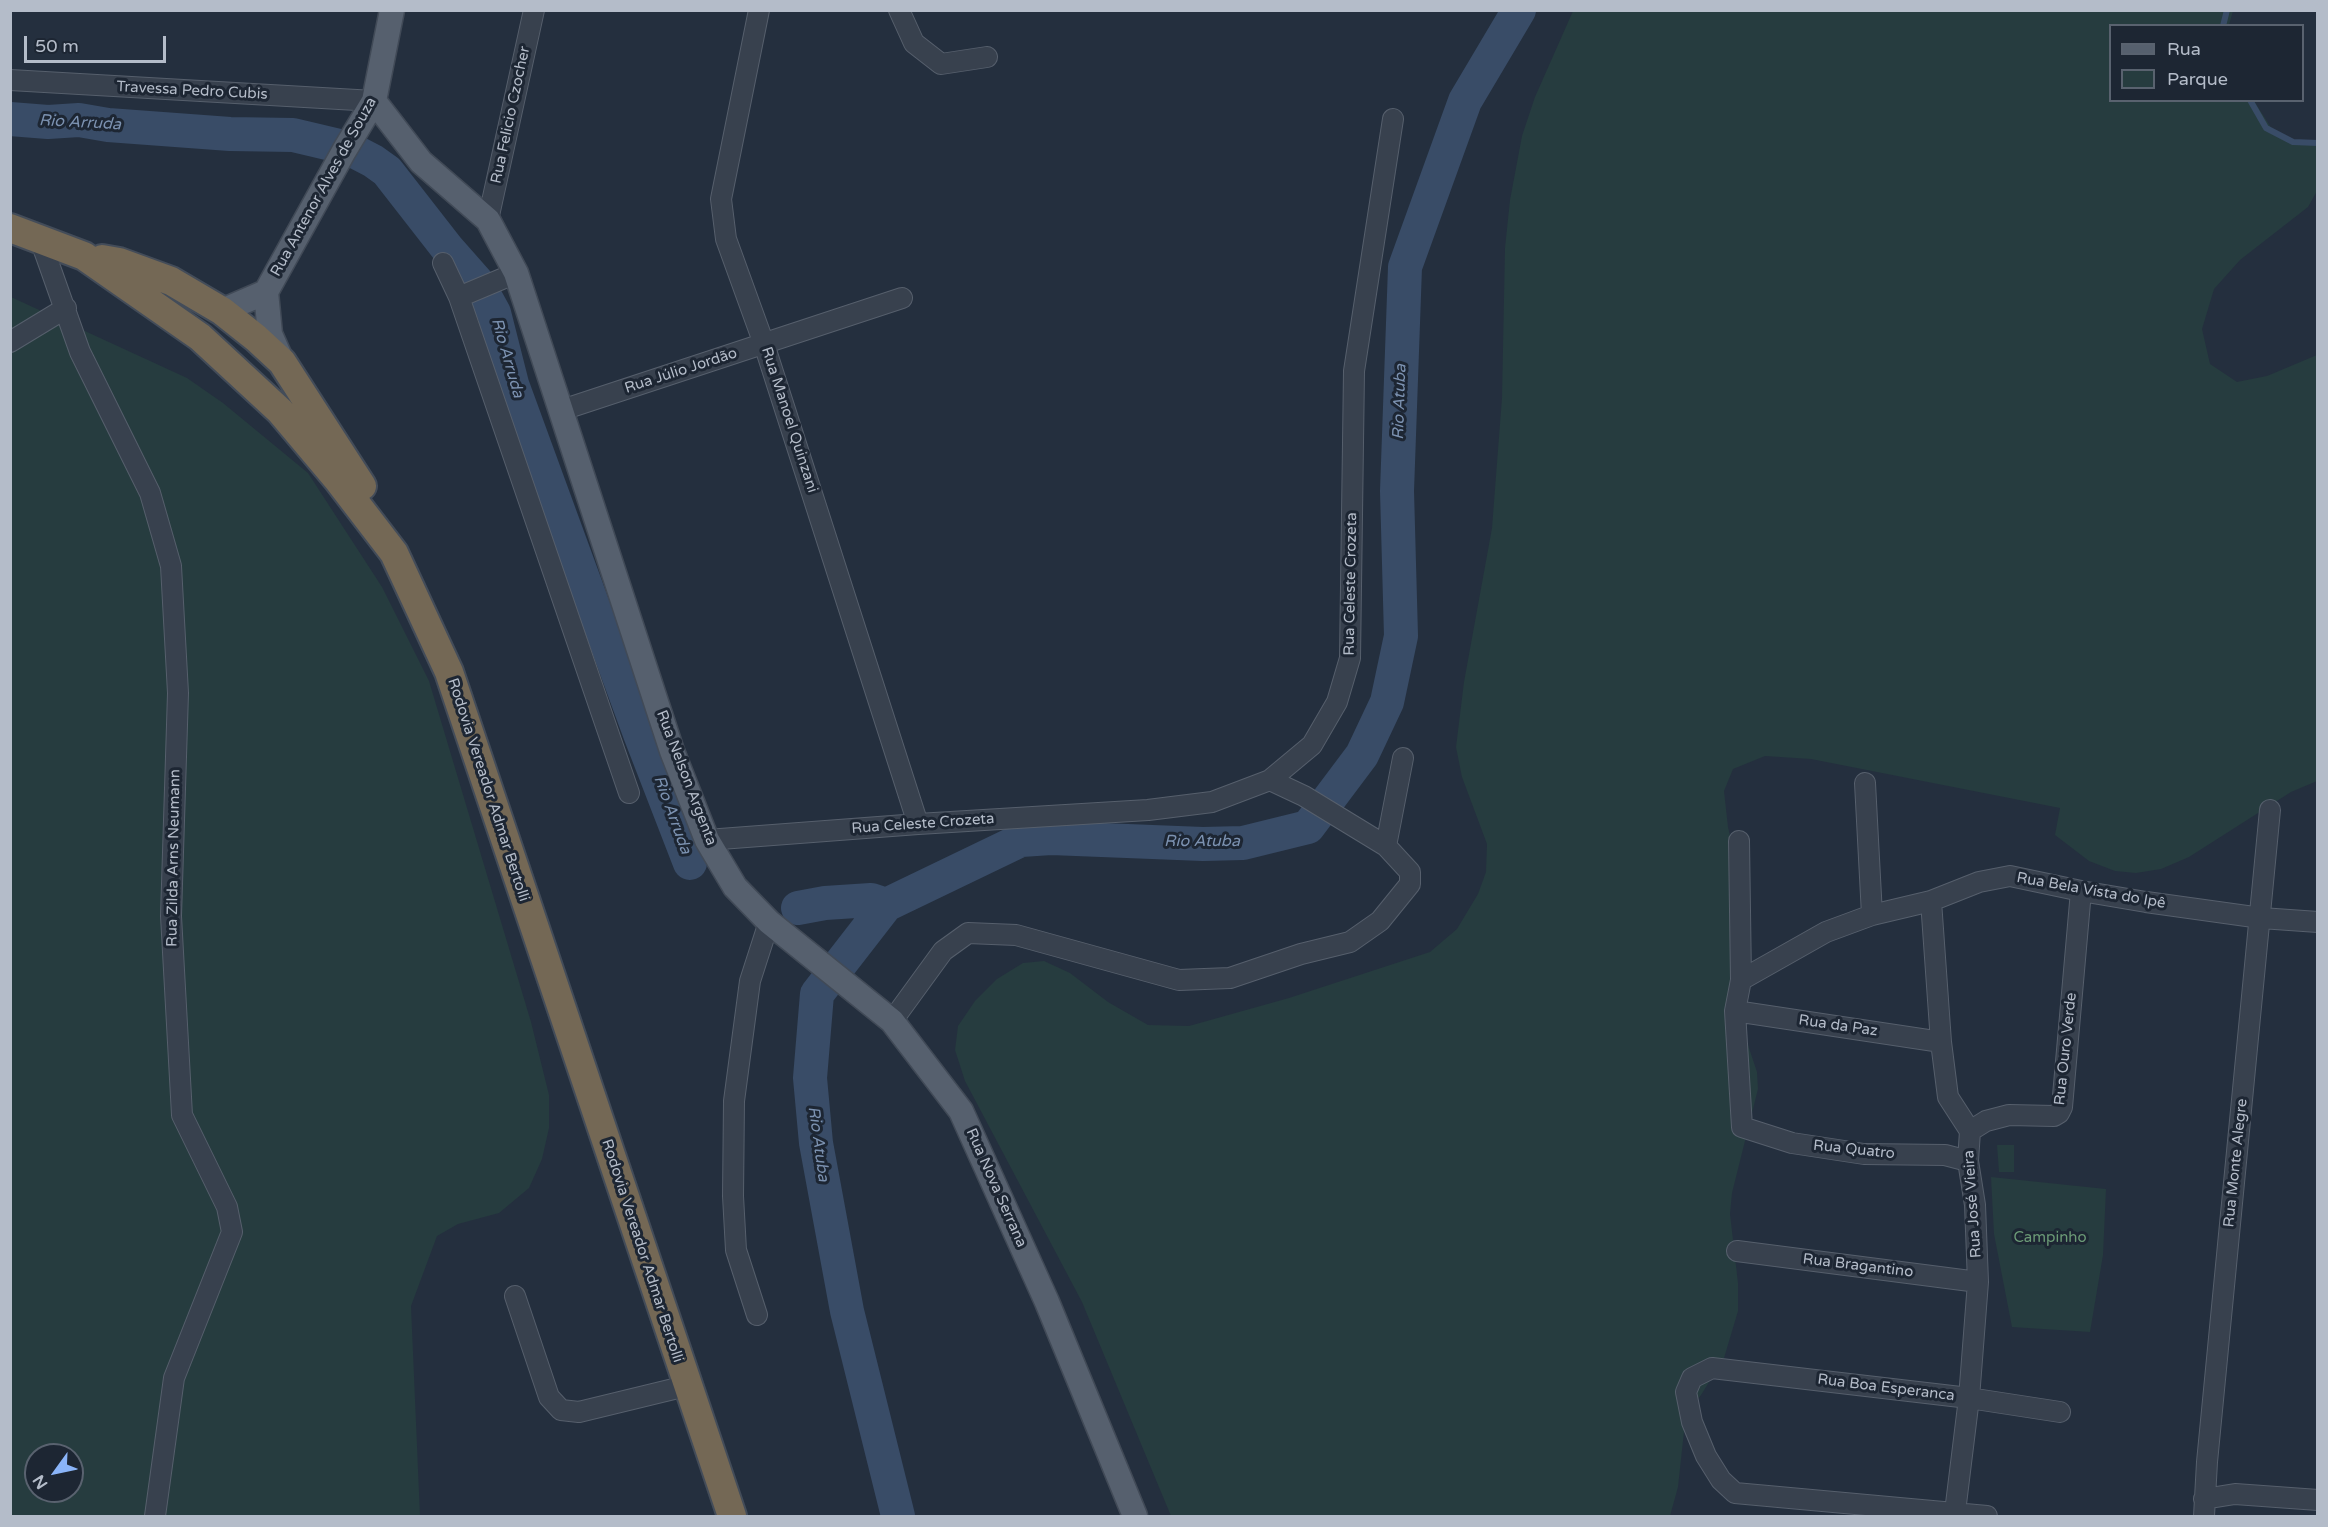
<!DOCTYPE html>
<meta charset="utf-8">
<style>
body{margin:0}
#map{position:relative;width:2328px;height:1527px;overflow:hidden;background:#242f3e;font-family:"Varela Round",sans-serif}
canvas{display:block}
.frame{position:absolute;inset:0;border:12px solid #b4bcc9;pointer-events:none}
.legend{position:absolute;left:2109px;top:24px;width:195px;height:78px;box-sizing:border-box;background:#1d2633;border:2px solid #59626f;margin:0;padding:8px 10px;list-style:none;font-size:18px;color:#b4bcc9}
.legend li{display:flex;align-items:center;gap:12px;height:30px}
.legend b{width:30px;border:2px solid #59626f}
.north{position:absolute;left:24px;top:1443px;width:60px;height:60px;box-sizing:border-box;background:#1d2633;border:2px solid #59626f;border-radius:50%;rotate:237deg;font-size:16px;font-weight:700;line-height:24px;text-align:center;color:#b4bcc9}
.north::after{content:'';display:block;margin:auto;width:21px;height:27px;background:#8ab4f8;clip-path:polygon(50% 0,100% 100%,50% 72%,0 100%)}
.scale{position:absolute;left:24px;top:36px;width:142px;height:27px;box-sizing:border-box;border:3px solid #b4bcc9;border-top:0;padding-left:8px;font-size:18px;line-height:21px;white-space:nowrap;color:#b4bcc9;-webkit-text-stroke:4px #1d2633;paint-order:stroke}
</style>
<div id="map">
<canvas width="2328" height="1527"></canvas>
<div class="frame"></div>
<ul class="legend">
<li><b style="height:8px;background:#56606e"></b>Rua</li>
<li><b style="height:16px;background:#263c3f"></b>Parque</li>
</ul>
<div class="north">N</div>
<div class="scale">50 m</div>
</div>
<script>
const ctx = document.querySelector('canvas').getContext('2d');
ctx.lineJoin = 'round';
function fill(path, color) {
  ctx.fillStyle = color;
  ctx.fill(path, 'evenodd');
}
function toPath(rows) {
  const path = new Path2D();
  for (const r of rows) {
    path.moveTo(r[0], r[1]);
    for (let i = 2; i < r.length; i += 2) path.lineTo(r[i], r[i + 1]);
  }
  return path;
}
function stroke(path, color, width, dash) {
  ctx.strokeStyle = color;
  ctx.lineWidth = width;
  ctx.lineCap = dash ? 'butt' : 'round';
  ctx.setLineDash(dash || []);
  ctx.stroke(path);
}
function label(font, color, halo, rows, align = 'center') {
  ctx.font = font + ' "Varela Round",sans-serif';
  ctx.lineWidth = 6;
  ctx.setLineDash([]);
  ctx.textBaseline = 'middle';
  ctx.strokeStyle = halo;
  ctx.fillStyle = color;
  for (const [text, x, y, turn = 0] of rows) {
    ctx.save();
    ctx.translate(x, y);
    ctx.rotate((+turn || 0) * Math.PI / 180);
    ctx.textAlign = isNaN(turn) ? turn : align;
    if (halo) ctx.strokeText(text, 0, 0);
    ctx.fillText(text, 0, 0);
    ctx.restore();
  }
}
const green = toPath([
 [1573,11,2233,11,2229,25,2110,26,2110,100,2254,101,2272,129,2298,143,2317,144,2317,191,2308,207,2240,260,2214,289,2202,329,2210,364,2237,382,2267,376,2317,355,2317,781,2291,792,2189,857,2161,869,2136,873,2115,871,2089,861,2055,835,2060,808,1811,759,1765,756,1733,769,1724,791,1728,827,1742,888,1745,1036,1757,1072,1758,1089,1732,1193,1730,1214,1738,1283,1738,1311,1724,1358,1701,1395,1686,1413,1678,1487,1670,1516,1171,1516,1082,1302,965,1081,955,1050,958,1026,975,1001,997,979,1023,963,1044,961,1070,973,1108,1002,1148,1025,1189,1026,1289,998,1430,952,1457,929,1478,894,1486,872,1487,844,1462,777,1456,747,1464,682,1492,528,1502,398,1505,248,1510,200,1522,136,1535,97],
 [11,297,187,378,223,403,308,473,382,587,429,681,531,1022,549,1095,549,1128,542,1159,529,1188,499,1213,458,1224,437,1236,411,1306,420,1516,11,1516],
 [36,1455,72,1455,72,1491,36,1491],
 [1997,1145,2014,1145,2014,1172,1999,1172],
 [1991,1177,2106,1189,2103,1255,2090,1332,2012,1327,1994,1234]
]);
const stream = toPath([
 [2223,26,2227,10],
 [2250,100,2266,128,2293,142,2318,143]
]);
const river = toPath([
 [10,119,48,122,79,120,108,125,230,134,293,135,348,148,373,161,387,171,447,248,477,282,494,313,512,384,640,734,690,863],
 [798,908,825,903,871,900,886,905],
 [898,1516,847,1311,816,1143,810,1078,817,994,886,905,1021,840,1051,838,1203,844,1243,843,1308,827,1362,755,1387,702,1401,636,1397,491,1405,267,1465,101,1519,10]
]);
const minor = toPath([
 [759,10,721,199,726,239,764,344,918,824],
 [899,10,914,43,941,64,987,57],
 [10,80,374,101],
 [488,220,534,10],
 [40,239,80,352,150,493,171,566,178,693,171,916,182,1115,227,1207,232,1232,174,1378,155,1516],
 [443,263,459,297,516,273],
 [459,297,629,793],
 [10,342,66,308],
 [562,410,902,298],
 [1865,783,1872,915],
 [707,840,918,824,1148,810,1212,802,1270,780,1312,745,1337,702,1350,658,1354,371,1393,119],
 [1739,841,1741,980,1735,1011,1742,1127,1792,1143,1864,1154,1945,1155,1968,1161],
 [1386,846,1403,758],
 [1931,901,1941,1042,1948,1097,1970,1131,1968,1161,1975,1205,1978,1282,1969,1398,1955,1512],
 [1741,980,1826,932,1872,915,1931,901,1979,882,2010,876,2081,891,2146,902,2261,918,2318,922],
 [1735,1011,1941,1042],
 [892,1021,943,951,968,933,1016,935,1179,980,1230,978,1301,954,1350,942,1380,921,1410,884,1410,872,1386,846,1304,796,1270,780],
 [1970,1131,1986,1121,2009,1115,2054,1116,2059,1113,2062,1107,2081,891],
 [1737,1251,1978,1282],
 [515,1296,549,1397,561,1410,579,1412,686,1386],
 [757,1315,736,1250,733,1196,734,1101,750,981,769,922],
 [2204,1499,2235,1494,2318,1500],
 [1987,1516,1735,1493,1721,1480,1706,1456,1692,1422,1686,1392,1692,1378,1712,1368,1969,1398,2060,1412],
 [2204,1516,2207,1462,2270,810]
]);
const major = toPath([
 [374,101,421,162,488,220,516,273,672,751,707,840,735,887,769,922,892,1021,961,1111,1047,1302,1135,1516],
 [222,311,266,292],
 [281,359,270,334,266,292,344,151,374,101,392,10]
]);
const highway = toPath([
 [10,228,84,256,200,337,280,411,338,480,394,553,449,672,732,1516],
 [102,259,119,262,171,281,222,311,256,338,282,362,362,486]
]);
const streetNames = [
 ["Travessa Pedro Cubis",192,91,3],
 ["Rua Felicio Czocher",511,115,-78],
 ["Rua Antenor Alves de Souza",324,187,-61],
 ["Rua Júlio Jordão",681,371,-18],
 ["Rua Manoel Quinzani",789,420,72],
 ["Rua Celeste Crozeta",1351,584,-89],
 ["Rua Nelson Argenta",686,778,69],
 ["Rodovia Vereador Admar Bertolli",488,790,72],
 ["Rua Celeste Crozeta",923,824,-4],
 ["Rua Zilda Arns Neumann",174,858,-89],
 ["Rua Bela Vista do Ipê",2091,891,10],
 ["Rua da Paz",1838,1026,8],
 ["Rua Ouro Verde",2066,1049,-84],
 ["Rua Quatro",1854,1150,6],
 ["Rua Monte Alegre",2236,1163,-84],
 ["Rua Nova Serrana",996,1188,66],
 ["Rua José Vieira",1973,1204,-94],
 ["Rodovia Vereador Admar Bertolli",642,1251,72],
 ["Rua Bragantino",1858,1266,7],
 ["Rua Boa Esperanca",1886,1388,7]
];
const parkNames = [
 ["Campinho",2050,1238]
];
const waterNames = [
 ["Rio Arruda",80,123,3],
 ["Rio Arruda",507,358,74],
 ["Rio Atuba",1400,402,-88],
 ["Rio Arruda",672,815,70],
 ["Rio Atuba",1202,842],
 ["Rio Atuba",818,1144,82]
];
fill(green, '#263c3f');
stroke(stream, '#394c67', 6);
stroke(river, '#394c67', 34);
stroke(minor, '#565f6c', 22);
stroke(major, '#414a57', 27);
stroke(highway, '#434c59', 32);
stroke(minor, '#38414e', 20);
stroke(major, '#56606e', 24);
stroke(highway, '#746855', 28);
label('15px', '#b4bcc9', '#1d2633', streetNames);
label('15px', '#6b9a76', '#1d2633', parkNames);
label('italic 16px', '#7c92b1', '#1d2633', waterNames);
</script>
